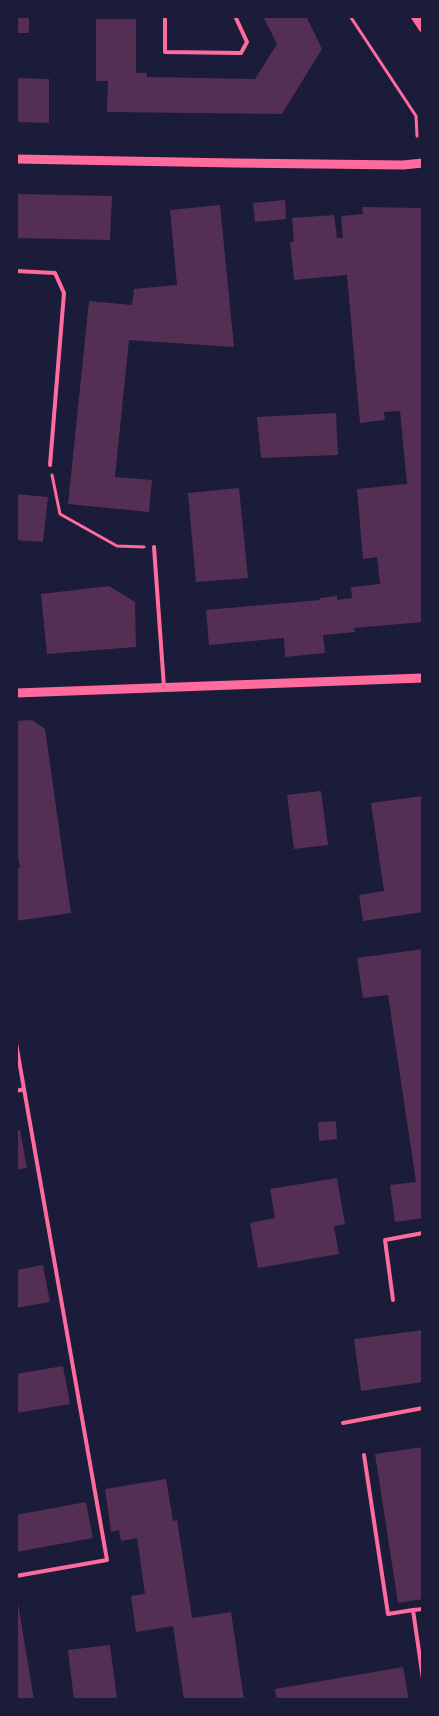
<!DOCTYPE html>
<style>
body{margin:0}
#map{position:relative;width:439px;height:1716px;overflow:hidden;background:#1b1b3a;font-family:Helvetica,sans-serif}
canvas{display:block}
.frame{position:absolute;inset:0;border:18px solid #1b1b3a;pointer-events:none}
</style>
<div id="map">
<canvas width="439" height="1716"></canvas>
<div class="frame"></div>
</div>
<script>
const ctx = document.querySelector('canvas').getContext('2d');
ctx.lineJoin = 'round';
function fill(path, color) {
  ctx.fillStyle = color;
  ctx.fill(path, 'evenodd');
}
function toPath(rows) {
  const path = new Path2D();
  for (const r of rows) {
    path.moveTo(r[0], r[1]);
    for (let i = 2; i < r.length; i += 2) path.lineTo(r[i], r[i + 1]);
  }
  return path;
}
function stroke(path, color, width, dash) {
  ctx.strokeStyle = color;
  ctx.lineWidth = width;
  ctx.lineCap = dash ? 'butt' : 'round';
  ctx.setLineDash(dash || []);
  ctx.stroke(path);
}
const building = toPath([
 [16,16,29,16,29,33,16,33],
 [263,16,306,16,322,49,282,114,107,112,108,81,96,81,96,19,136,19,136,73,147,73,147,77,255,79,277,44],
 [16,78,49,79,49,123,16,122],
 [16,194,112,196,110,240,16,238],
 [285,200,286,219,255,222,253,203],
 [220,205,234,347,129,340,115,477,152,480,149,512,68,504,89,301,132,305,134,289,177,285,170,210],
 [362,207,423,208,423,622,354,628,355,632,323,635,325,653,285,657,284,638,209,645,206,610,320,600,320,598,337,596,337,600,352,598,351,587,380,584,377,557,363,559,357,489,407,484,400,411,384,412,385,420,360,423,347,275,294,280,290,242,294,242,292,218,334,215,337,238,343,238,341,216,363,214],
 [336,413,338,455,261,458,257,417],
 [239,488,248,578,196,582,188,493],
 [16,494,48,497,43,542,16,540],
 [109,586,135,602,136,647,47,654,41,594],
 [32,720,45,729,71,913,16,921,16,869,20,868,16,843,16,721],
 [321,791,328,845,294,849,287,795],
 [423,796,423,912,363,921,359,895,384,891,371,803],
 [423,949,423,1218,395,1222,390,1185,416,1182,388,995,363,998,357,958],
 [336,1121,337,1139,319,1141,318,1122],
 [16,1130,20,1130,27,1168,16,1170],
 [337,1178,345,1224,334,1226,339,1254,258,1268,250,1223,275,1218,270,1189],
 [43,1265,50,1302,16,1308,16,1270],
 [423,1330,423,1382,361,1391,354,1339],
 [63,1366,70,1404,16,1413,16,1374],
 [423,1447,423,1599,398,1603,375,1454],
 [166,1479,173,1521,177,1520,192,1618,231,1612,244,1700,184,1700,173,1626,136,1632,131,1596,145,1594,137,1538,121,1541,119,1530,111,1532,105,1489],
 [86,1502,93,1538,16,1552,16,1515],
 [16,1597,17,1597,34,1700,16,1700],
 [110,1645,117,1700,74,1700,68,1650],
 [403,1667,409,1700,277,1700,275,1689]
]);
const path = toPath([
 [350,16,416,116,417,136],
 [52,475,60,514,117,546,144,547]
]);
const service = toPath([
 [165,16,165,52,241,53,247,42,235,16],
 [16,271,55,273,64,293,50,465],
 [154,547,164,687],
 [16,1043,24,1089],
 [16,1091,24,1089,107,1560,16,1576],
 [393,1300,385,1240,423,1233],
 [343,1423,423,1408],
 [364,1455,388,1614,413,1610],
 [423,1609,413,1610,423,1679]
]);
const tertiary = toPath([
 [415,16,423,28],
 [16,159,234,163,403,165,423,163],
 [16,693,423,678]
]);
fill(building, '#542f53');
stroke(path, '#ff6b9d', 3);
stroke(service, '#ff6b9d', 4);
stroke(tertiary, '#ff6b9d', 9);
</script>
